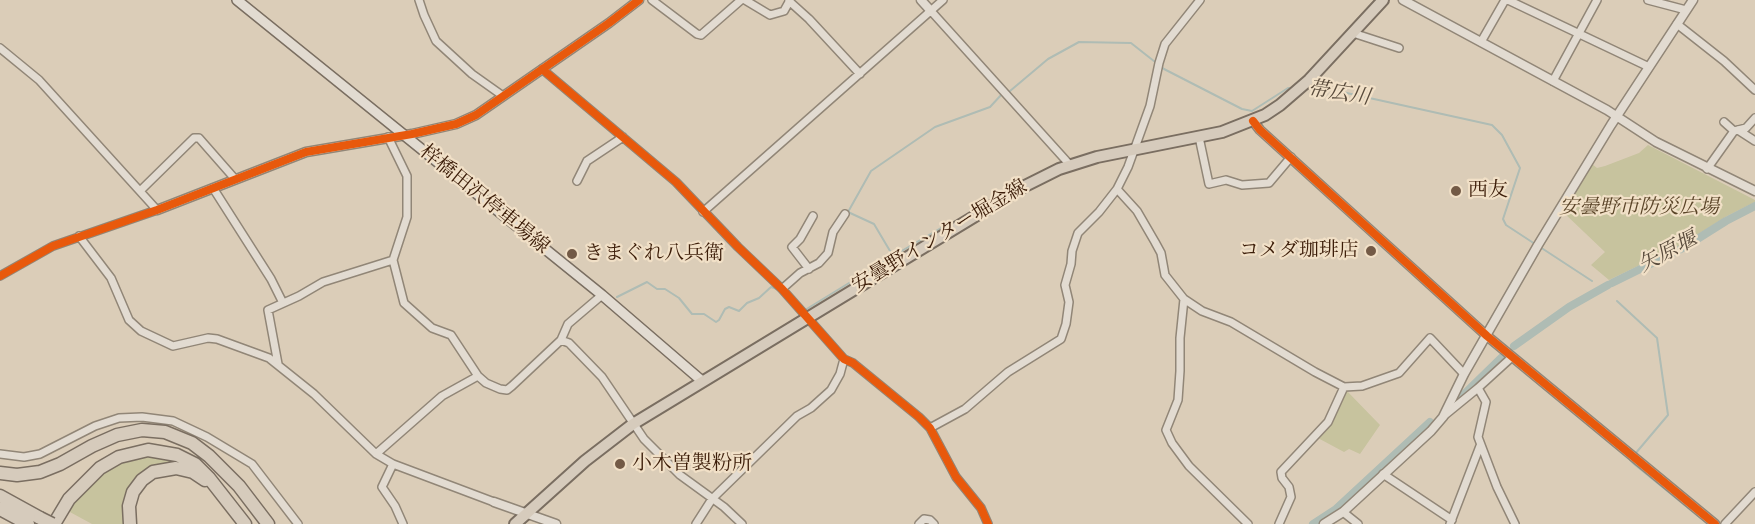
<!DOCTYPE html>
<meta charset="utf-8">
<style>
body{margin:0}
canvas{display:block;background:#dbcdb8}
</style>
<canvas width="1755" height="524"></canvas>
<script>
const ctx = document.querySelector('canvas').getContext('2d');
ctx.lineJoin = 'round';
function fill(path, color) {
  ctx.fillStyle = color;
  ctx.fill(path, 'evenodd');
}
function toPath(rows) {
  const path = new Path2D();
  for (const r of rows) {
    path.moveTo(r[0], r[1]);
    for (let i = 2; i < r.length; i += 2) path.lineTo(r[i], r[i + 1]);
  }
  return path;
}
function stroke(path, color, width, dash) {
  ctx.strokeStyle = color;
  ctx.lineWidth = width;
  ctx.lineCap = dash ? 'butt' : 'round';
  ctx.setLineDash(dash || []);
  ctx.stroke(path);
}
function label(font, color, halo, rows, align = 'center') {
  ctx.font = font + ' "Libre Bodoni","Noto Serif JP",serif';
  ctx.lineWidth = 4.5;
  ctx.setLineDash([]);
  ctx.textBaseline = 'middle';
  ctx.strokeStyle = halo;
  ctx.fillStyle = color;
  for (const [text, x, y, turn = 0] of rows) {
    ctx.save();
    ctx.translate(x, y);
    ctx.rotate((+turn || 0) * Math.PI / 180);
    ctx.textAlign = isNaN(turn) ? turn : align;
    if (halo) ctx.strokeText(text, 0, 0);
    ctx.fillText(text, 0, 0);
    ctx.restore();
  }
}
const green = toPath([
 [1648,145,1755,200,1755,202,1727,216,1679,246,1609,280,1591,265,1605,252,1563,212,1592,164,1597,168,1605,166,1639,153],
 [1346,390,1380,425,1360,454,1349,449,1344,452,1316,437],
 [145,455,180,459,178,464,146,473,125,524,92,524,68,511,82,491,116,462]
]);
const stream = toPath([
 [1307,88,1324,88,1492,125,1502,135,1520,168,1503,219,1506,225,1535,244],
 [1010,91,1048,59,1079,42,1131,43,1164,69,1242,109,1252,111,1288,88,1292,88],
 [1540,247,1592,281],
 [893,256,941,228],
 [617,297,647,282,657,289,665,289,679,298,692,314,704,314,716,322,719,320,725,309,729,307,739,311,747,303,759,298,771,287,777,289],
 [1617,301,1657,338,1668,415,1635,454],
 [803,309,805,310,893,256,874,224,848,212,871,171,935,127,990,107,1002,94],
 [1632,458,1630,460,1634,464,1708,524]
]);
const canal = toPath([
 [1612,283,1683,248,1726,221,1755,206],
 [1514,346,1569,307,1608,285],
 [1460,398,1501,358],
 [1313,524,1336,509,1430,422]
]);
const minor = toPath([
 [419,0,424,15,436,41,472,74,503,96],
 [652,0,697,34,701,35,741,0],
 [745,0,770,15,784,11,790,0],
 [1508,0,1649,67],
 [1648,0,1686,10],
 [789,1,809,19,860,74],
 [931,11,1070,165],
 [1677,24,1724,61,1755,90],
 [1353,33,1399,48],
 [1481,42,1505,0],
 [0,48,39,80,157,210,53,246,0,276],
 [542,69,676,182,738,247,782,289,844,359,853,363,919,417,930,428,956,477,981,508,988,524],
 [1553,81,1597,0],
 [1724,122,1734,131],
 [1738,130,1755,141],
 [388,137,407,176,407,217,393,260,404,303,432,328,451,335,478,376,486,383,500,389,507,390,512,386,561,340,568,324,602,295],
 [1199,137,1209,184,1226,180,1242,185,1269,183,1291,157],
 [1707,169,1734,131,1746,128,1755,118],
 [577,181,587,161,623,137],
 [213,188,271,279,283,303],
 [1117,189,1137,211,1155,242,1161,253,1165,275,1184,299,1202,311,1231,322,1315,372,1344,387,1362,386,1399,373,1430,338,1464,374],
 [140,191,194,138,199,138,235,179],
 [703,212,943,0],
 [79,236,111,278,129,320,141,331,173,346,208,338,217,339,269,358,314,394,376,454,393,464,494,502],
 [809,269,792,247,800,239,813,216],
 [782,289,800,273,819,263,828,253,833,232,845,214],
 [1184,299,1180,338,1180,371,1178,400,1166,430,1172,443,1189,466,1248,524],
 [561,340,569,343,602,377,644,439,680,475,724,507,742,524],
 [1512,357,1478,388,1486,402,1478,437,1497,487,1515,524],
 [278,364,268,310,299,296,323,282,393,260],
 [1445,415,1478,388],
 [930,428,965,409,1008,372,1061,339,1066,324,1069,302,1065,285,1071,264,1072,251,1078,233,1099,212,1117,189,1128,167,1150,106,1159,63,1165,44,1200,0],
 [0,454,24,457,40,454,95,426,119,418,142,417,173,421,207,437,252,464,298,524],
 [376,454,442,396,478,376],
 [393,464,382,487,395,506,403,524],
 [1383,474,1452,520],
 [1343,512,1358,524],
 [696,524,712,499,797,416,811,408,831,390,840,374,844,359],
 [919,524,924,519,930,520,934,524],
 [1279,524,1291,497,1289,487,1282,478,1281,472,1328,422,1344,387],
 [1450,524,1480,446],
 [1725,524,1755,492]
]);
const tertiary = toPath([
 [921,0,931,11],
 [1403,0,1607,110,1656,142,1755,191],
 [1253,121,1260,130,1487,336,1715,524],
 [157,210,306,152,412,134,456,124,476,115,609,23,639,0],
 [494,502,556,524],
 [1324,524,1343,512,1431,431,1443,417,1464,374,1538,245,1611,125,1693,0]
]);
const secondary = toPath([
 [237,0,602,295,702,381]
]);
const primary = toPath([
 [515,524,585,461,633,424,1023,187,1059,169,1097,157,1222,132,1265,115,1280,105,1309,80,1383,0]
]);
const motorway = toPath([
 [0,473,17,475,40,472,60,464,92,446,117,435,142,430,165,432,192,443,209,456,239,486,268,524],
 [0,496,40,518],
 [0,509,28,524],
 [54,524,69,499,100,468,119,457,148,450,177,455,195,464,209,478,245,524],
 [130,524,129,506,133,492,142,480,153,472,176,468,193,472,205,480]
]);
const motorwayBridge = toPath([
 [40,518,52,524]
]);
const cycleway = toPath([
 [542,69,676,182,738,247,782,289,844,359,853,363,919,417,930,428,956,477,981,508,988,524],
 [1253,121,1260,130,1487,336,1715,524],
 [0,276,53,246,157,210,306,152,412,134,456,124,476,115,609,23,639,0]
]);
const markers = [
 [1456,191,6,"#735a46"],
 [1371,251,6,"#735a46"],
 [572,254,6,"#735a46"],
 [620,464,6,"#735a46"]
];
const poiNames = [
 ["西友",1468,191],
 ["コメダ珈琲店",1359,251,"right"],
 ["きまぐれ八兵衛",584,254],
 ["小木曽製粉所",632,464]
];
const streetNames = [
 ["梓橋田沢停車場線",484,200,39],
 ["安曇野インター堀金線",940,237,-31]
];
const parkNames = [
 ["安曇野市防災広場",1639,208]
];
const waterNames = [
 ["帯広川",1339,94,9],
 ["矢原堰",1668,253,-28]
];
fill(green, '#c7c39e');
stroke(stream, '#afbcb4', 2);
stroke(canal, '#afbcb4', 8);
stroke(minor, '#918677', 10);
stroke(tertiary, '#918677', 11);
stroke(secondary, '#7a6e61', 12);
stroke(primary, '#7a6e61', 14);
stroke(motorway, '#7a6e61', 15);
stroke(minor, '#e2dbd1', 7);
stroke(tertiary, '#e2dbd1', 8);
stroke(secondary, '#e2dbd1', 9);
stroke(primary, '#d6cbbc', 10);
stroke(motorway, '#d6cbbc', 12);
stroke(motorwayBridge, '#7a6e61', 15, []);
stroke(motorwayBridge, '#d6cbbc', 12);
stroke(cycleway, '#e8590c', 8);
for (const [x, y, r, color] of markers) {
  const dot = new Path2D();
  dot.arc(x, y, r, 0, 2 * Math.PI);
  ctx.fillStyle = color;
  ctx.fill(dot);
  stroke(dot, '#f1e0c7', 2);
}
label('20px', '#3b1c08', '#f1e0c7', poiNames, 'left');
label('20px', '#3b1c08', '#f1e0c7', streetNames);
label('italic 20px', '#5a4428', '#f1e0c7', parkNames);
label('italic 21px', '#584a3b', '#f1e0c7', waterNames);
</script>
